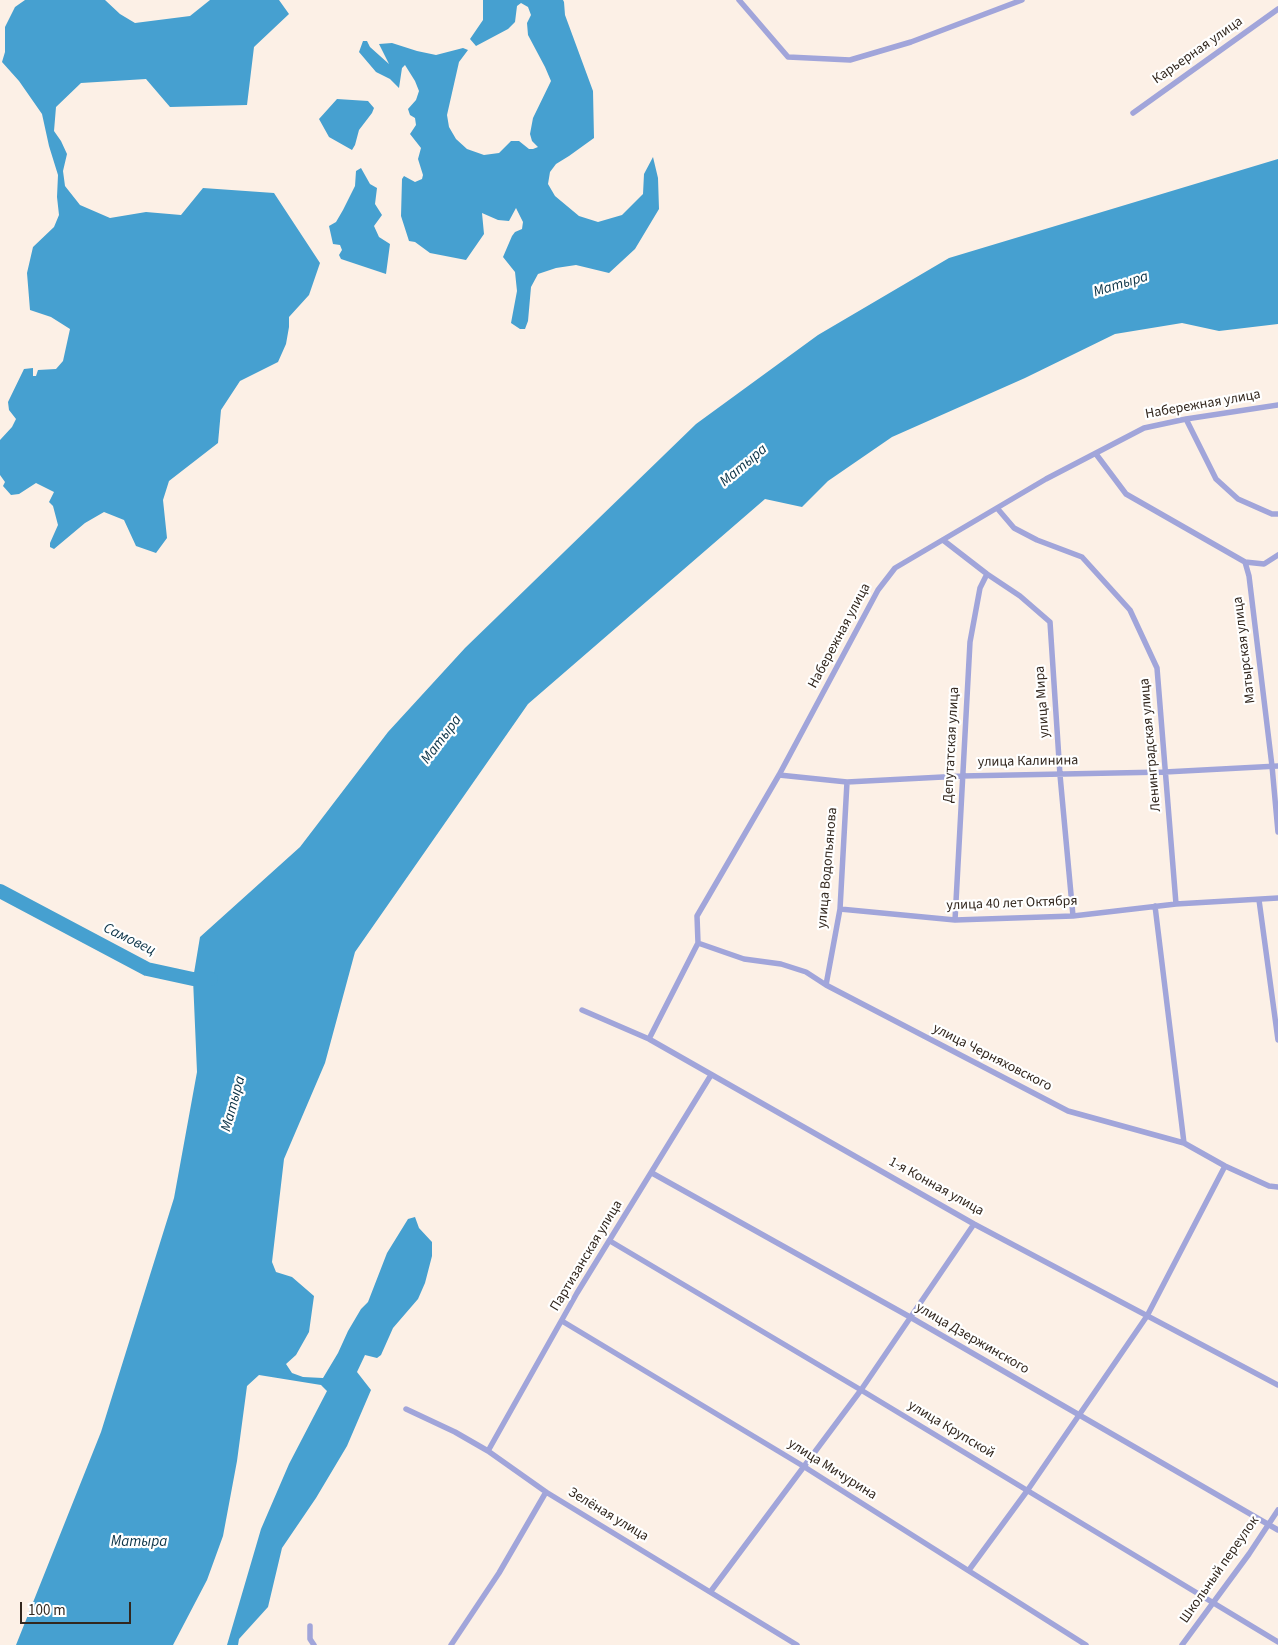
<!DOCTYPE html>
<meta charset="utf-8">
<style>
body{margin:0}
#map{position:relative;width:1278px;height:1645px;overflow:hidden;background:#fcf0e6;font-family:"Source Sans 3",sans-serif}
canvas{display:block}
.scale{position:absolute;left:20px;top:1602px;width:111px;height:22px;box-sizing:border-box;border:2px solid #32271e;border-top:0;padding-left:6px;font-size:15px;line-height:18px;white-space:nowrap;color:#32271e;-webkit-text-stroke:4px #fff;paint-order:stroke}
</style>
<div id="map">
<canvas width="1278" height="1645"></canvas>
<div class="scale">100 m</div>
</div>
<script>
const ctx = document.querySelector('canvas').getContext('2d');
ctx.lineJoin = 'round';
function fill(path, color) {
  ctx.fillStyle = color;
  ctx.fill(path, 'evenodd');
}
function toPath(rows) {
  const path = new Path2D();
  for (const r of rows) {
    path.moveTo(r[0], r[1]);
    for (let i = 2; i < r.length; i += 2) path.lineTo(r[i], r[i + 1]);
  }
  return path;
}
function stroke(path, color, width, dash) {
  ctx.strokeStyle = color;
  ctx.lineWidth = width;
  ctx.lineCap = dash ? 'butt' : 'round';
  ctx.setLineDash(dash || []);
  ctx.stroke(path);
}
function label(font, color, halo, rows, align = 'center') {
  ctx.font = font + ' "Source Sans 3",sans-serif';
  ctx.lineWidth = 4.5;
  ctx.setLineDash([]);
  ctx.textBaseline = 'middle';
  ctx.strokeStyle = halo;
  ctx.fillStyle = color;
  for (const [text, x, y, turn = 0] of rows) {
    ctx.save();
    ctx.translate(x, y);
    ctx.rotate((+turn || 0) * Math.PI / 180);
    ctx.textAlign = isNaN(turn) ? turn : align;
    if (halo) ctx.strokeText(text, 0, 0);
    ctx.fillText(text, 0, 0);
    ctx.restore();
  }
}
const water = toPath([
 [25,0,105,0,120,14,135,23,190,16,210,0,279,0,289,14,254,47,247,105,170,107,146,79,81,83,56,107,54,131,61,141,67,154,63,171,65,186,80,205,110,218,146,212,181,215,203,188,274,193,320,263,309,295,289,317,289,327,286,344,278,362,240,381,221,410,218,443,169,481,163,500,167,538,156,553,136,546,124,520,104,512,85,523,54,549,50,547,50,543,58,525,53,506,49,502,54,492,36,483,19,494,11,495,3,486,5,482,0,475,0,440,12,427,16,419,9,410,8,402,24,369,33,368,33,376,36,376,38,370,56,369,63,361,70,329,51,317,30,310,27,273,33,247,54,227,59,215,57,197,58,175,49,146,42,114,19,81,2,62,5,52,5,27,15,7],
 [483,0,563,0,564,2,565,15,593,91,594,138,569,156,556,164,550,172,548,184,555,196,579,216,598,222,622,215,643,194,644,174,653,157,658,178,659,209,635,249,609,273,576,265,556,268,538,274,531,287,528,321,525,329,520,329,511,323,517,291,515,272,503,257,512,236,515,232,522,229,523,222,516,208,509,221,498,220,482,213,484,234,466,260,430,253,415,242,409,241,401,216,402,179,404,176,415,182,422,179,423,175,418,159,421,148,410,134,416,125,415,118,410,115,408,109,416,100,419,91,415,81,405,65,402,68,399,88,390,79,376,72,359,52,363,41,367,41,370,47,389,64,379,44,392,43,417,51,436,55,463,48,468,50,459,62,447,115,449,127,456,139,467,149,484,155,499,153,511,141,519,141,529,149,533,149,538,147,532,141,530,134,533,118,551,81,545,67,528,35,527,23,531,15,528,7,521,3,517,6,515,22,508,29,476,46,470,39,483,20],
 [337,99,368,101,374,108,372,113,359,130,355,145,352,150,329,137,319,119],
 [1278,159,1278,324,1219,331,1182,323,1115,334,1025,378,892,437,828,481,802,507,765,499,528,704,355,952,325,1063,284,1159,272,1262,276,1272,292,1277,314,1296,309,1332,296,1355,286,1364,292,1373,303,1377,323,1378,338,1353,348,1331,361,1309,368,1302,387,1253,408,1219,415,1217,419,1228,432,1242,432,1256,425,1283,418,1299,393,1328,381,1355,377,1358,365,1355,357,1372,371,1390,347,1446,316,1498,282,1548,268,1607,239,1639,238,1645,227,1645,261,1529,289,1464,327,1391,321,1385,259,1375,247,1386,237,1461,223,1536,207,1580,173,1645,16,1645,101,1432,174,1198,197,1072,193,979,200,937,300,847,388,732,465,648,696,424,818,335,949,258],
 [361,168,370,184,377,188,375,204,382,215,374,226,379,237,390,244,386,274,341,259,339,255,342,250,340,245,333,244,329,226,336,222,343,210,355,186,356,171]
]);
const river = toPath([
 [0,891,147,969,193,979,211,979]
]);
const street = toPath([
 [739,0,788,57,850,60,911,42,1022,0],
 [1133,113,1278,9],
 [1186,419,1216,479,1238,499,1272,514,1278,514],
 [1096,454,1126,494,1245,562,1249,576,1272,766,1278,832],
 [997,508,1014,528,1037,540,1082,557,1130,610,1157,668,1176,904],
 [943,540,987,574,1020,596,1050,622,1060,775,1073,916],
 [1245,562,1264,564,1278,555],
 [779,775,847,782,962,776,1165,772,1278,766],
 [1259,900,1278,1040],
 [1155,906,1184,1143],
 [840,909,955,920,1073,916,1176,904,1278,898],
 [955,920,970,642,980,588,987,574],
 [698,943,744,959,781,964,806,972,826,985,1068,1111,1184,1143,1225,1166,1269,1186,1278,1187],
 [826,985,840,909,847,782],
 [582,1010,649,1039,974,1224,1278,1385],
 [649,1039,698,943,697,916,779,775,878,590,895,568,1046,479,1144,428,1186,419,1278,405],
 [652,1173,910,1317,1278,1530],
 [610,1241,861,1390,1278,1642],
 [562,1321,803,1466,1086,1645],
 [406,1409,455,1432,488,1451,546,1492,797,1645],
 [488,1451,577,1293,711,1075],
 [969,1570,1027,1491,1147,1316,1225,1166],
 [711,1591,861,1390,974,1224],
 [310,1626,310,1639,314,1645],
 [451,1645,499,1573,546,1492],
 [1182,1645,1249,1554,1278,1510]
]);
const streetNames = [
 ["Карьерная улица",1198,51,-35],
 ["Набережная улица",1203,405,-10],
 ["Набережная улица",840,636,-62],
 ["Матырская улица",1245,650,-97],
 ["улица Мира",1043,702,-94],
 ["Депутатская улица",952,745,-87],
 ["Ленинградская улица",1151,745,-95],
 ["улица Калинина",1028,762,-1],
 ["улица Водопьянова",828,868,-85],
 ["улица 40 лет Октября",1012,904,-2],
 ["улица Черняховского",992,1058,27],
 ["1-я Конная улица",936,1187,29],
 ["Партизанская улица",587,1256,-59],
 ["улица Дзержинского",972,1339,30],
 ["улица Крупской",951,1430,31],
 ["улица Мичурина",832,1470,32],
 ["Зелёная улица",608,1515,31],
 ["Школьный переулок",1220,1570,-55]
];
const waterNames = [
 ["Матыра",1121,285,-17],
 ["Матыра",744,466,-40],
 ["Матыра",442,740,-53],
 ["Самовец",129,940,26],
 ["Матыра",234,1104,-75],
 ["Матыра",139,1543]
];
fill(water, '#46a0d0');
stroke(river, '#46a0d0', 14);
stroke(street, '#a1a5da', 5.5);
label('14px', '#32271e', '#fff', streetNames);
label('italic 15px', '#0b3347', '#fff', waterNames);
</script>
